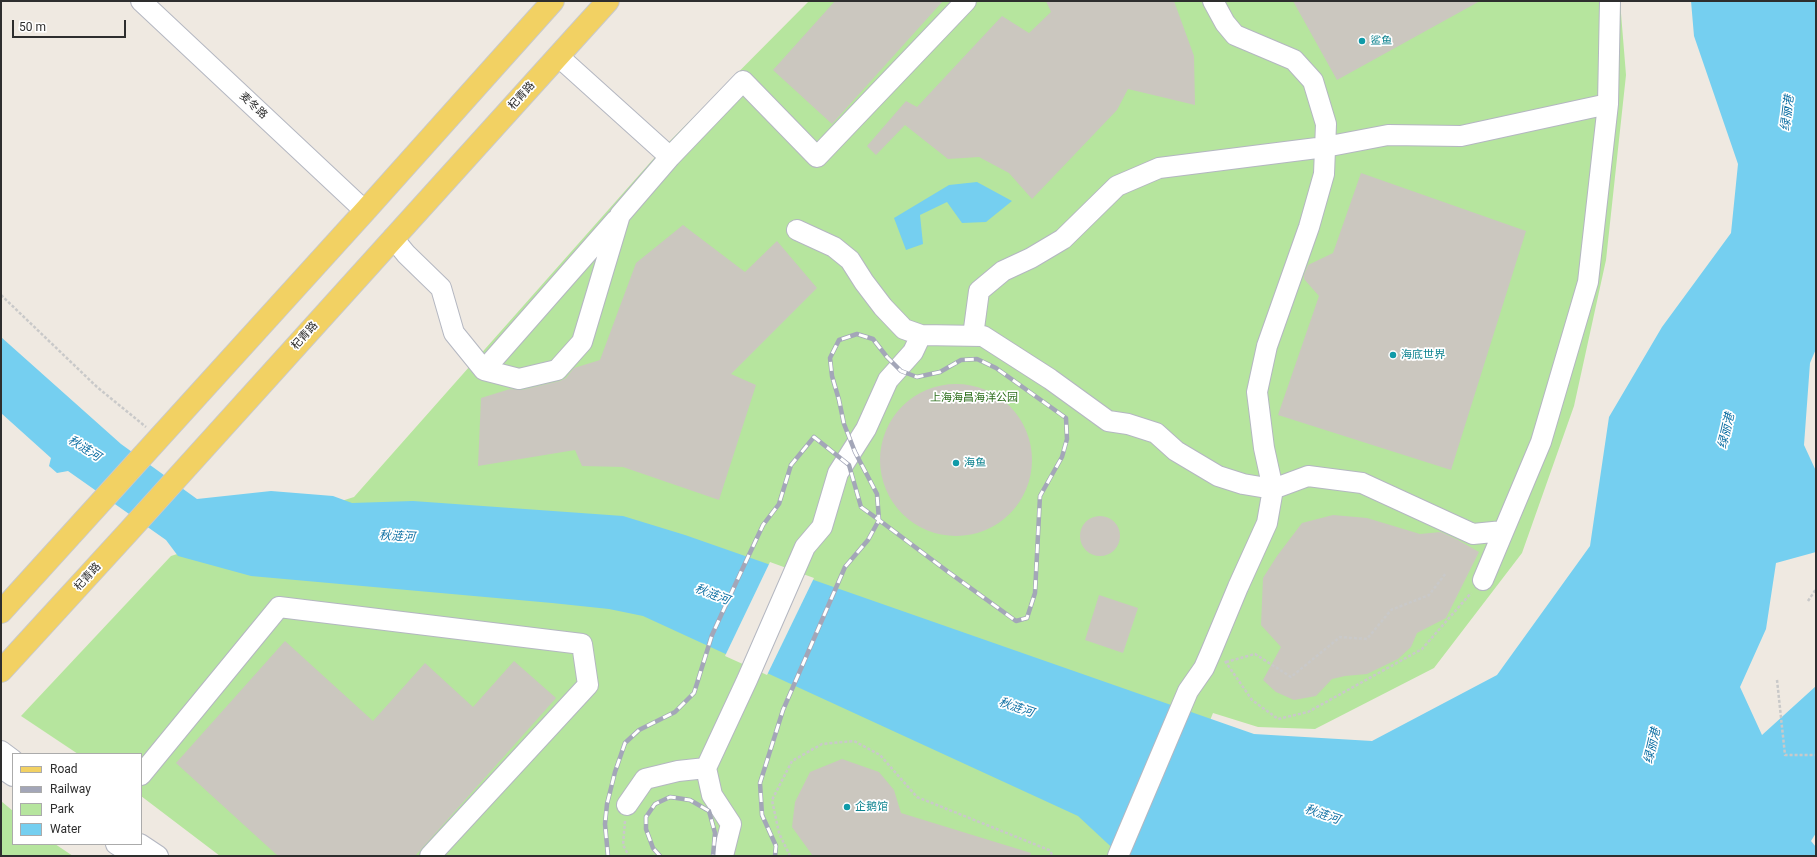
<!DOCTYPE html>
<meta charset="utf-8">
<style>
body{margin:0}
#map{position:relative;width:1817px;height:857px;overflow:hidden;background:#efe9e1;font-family:Roboto,sans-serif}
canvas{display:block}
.frame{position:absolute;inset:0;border:2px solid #2e2e2e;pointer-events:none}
.legend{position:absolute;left:12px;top:753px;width:130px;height:92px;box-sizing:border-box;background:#fff;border:1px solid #ababab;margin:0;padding:5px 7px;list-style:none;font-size:12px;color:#2e2e2e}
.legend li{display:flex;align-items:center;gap:8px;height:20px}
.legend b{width:20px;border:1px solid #ababab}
.scale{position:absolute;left:12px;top:20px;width:114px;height:18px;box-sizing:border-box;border:2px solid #2e2e2e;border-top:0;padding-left:5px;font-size:12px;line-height:14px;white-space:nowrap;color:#2e2e2e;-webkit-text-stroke:3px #fff;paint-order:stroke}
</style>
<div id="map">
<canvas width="1817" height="857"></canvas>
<div class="frame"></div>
<ul class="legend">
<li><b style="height:5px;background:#f2d163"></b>Road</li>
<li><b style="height:5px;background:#a3a6b8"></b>Railway</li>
<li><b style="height:11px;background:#b6e59e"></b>Park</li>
<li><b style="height:11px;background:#75cff0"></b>Water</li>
</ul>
<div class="scale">50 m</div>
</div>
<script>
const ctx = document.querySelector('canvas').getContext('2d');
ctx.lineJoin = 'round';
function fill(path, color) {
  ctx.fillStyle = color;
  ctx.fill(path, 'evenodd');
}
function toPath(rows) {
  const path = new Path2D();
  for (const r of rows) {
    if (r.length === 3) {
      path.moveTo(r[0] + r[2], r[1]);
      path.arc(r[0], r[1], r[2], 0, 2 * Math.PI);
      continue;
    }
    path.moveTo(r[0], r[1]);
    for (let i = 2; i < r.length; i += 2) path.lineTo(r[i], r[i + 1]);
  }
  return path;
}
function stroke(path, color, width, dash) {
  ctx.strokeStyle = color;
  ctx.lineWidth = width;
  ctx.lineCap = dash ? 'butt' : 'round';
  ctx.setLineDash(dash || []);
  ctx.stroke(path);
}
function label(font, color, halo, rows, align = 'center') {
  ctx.font = font + ' Roboto,"Noto Sans SC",sans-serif';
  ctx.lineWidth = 3.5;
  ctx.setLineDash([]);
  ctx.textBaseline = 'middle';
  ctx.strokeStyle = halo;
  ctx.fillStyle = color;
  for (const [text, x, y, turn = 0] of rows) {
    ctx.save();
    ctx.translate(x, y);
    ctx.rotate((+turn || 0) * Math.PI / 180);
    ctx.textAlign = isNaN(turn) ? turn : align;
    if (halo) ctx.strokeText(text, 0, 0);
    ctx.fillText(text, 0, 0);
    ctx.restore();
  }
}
const green = toPath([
 [809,1,1620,1,1626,75,1606,260,1574,406,1522,553,1434,668,1315,729,1258,727,1213,713,1156,856,220,856,141,796,141,754,78,754,21,716,171,556,354,497,663,148],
 [1,801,13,811,13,844,55,844,73,856,1,856]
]);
const water = toPath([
 [1691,1,1816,1,1816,349,1810,363,1804,445,1816,471,1816,552,1776,563,1766,629,1740,687,1762,735,1816,686,1816,833,1811,841,1816,847,1816,856,1121,856,1078,816,643,616,609,609,552,603,251,576,178,556,166,540,68,471,57,473,49,466,51,458,1,413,1,337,121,444,197,499,271,491,333,496,352,503,413,501,623,516,685,535,1254,734,1372,741,1497,675,1590,546,1609,417,1662,327,1731,233,1738,164,1694,36],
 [977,182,1012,201,986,222,962,223,947,202,920,215,923,244,906,250,894,218,949,185]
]);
const pier = toPath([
 [770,562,814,578,767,675,725,656]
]);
const building = toPath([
 [835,1,943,1,832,124,773,70],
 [1046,1,1174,1,1194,56,1195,105,1128,89,1117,110,1032,199,1009,173,979,157,948,159,905,125,876,155,867,146,906,101,917,107,1002,16,1029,33,1051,12],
 [1293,1,1480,1,1337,80],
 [1361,173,1526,231,1451,470,1278,415,1319,296,1304,279,1304,275,1308,265,1333,253],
 [683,225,745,272,777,241,817,288,731,374,756,385,719,500,623,467,582,466,575,450,478,466,481,398,510,389,522,390,560,381,566,378,574,368,600,360,636,263],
 [956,460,76],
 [1333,515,1367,518,1420,534,1441,532,1458,540,1479,552,1446,618,1417,633,1411,647,1398,659,1367,674,1345,676,1332,679,1316,696,1294,700,1276,692,1263,680,1281,647,1261,625,1263,578,1277,556,1302,523],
 [1100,536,20],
 [1099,595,1138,608,1123,653,1085,640],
 [285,641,373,721,425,663,473,707,514,661,556,698,415,856,278,856,176,763],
 [842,759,879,772,894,790,901,813,1031,853,1030,856,813,856,792,827,795,802,810,772]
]);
const path = toPath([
 [1,295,97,387,146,427],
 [1808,601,1816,589],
 [1225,661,1252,700,1278,719,1308,712,1422,649,1471,593],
 [1226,662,1255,654,1291,677,1340,637,1367,639,1391,610,1429,595,1446,573],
 [1777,680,1785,755,1816,755],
 [625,821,623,845,629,856],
 [790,856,779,833,772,800,792,761,822,744,854,741,880,755,917,797,1049,850,1053,856]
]);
const minor = toPath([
 [141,1,365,211],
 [670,157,743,81,817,157,966,1],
 [797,230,834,247,850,260,864,282,883,307,904,329,921,335,983,336,1050,379,1108,421,1128,424,1156,433,1176,451,1218,476,1243,484,1273,489,1308,476,1362,483,1473,534,1503,531],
 [393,238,406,254,441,288,454,333,484,370,519,379,557,370,582,342,620,215,670,157,558,56],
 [973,336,979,291,1003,271,1031,258,1063,239,1117,186,1159,168,1325,147,1388,135,1461,136,1608,104],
 [484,370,616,220],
 [1483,580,1541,442,1588,282,1608,104,1610,1],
 [1,751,13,760],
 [1,768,13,776],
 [706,768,747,680,805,547,822,527,838,473,866,429,888,380,913,352,921,335],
 [141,775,279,607,582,644,588,685,430,856],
 [627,805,645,779,678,771,706,768,712,795,731,824,723,856],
 [116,844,135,856],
 [140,844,158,856],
 [1118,856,1188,691,1204,668,1211,652,1238,587,1267,523,1273,489,1264,448,1257,392,1267,346,1309,227,1324,174,1326,124,1313,81,1294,60,1235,35,1225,23,1213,1]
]);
const major = toPath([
 [1,612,365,211,553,1],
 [1,671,130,530,608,1]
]);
const rail = toPath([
 [608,856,605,824,607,804,615,772,625,743,639,730,675,712,694,693,712,635,741,572,763,525,779,504,791,465,814,437,849,465,861,507,879,520,947,571,1016,621,1027,618,1035,593,1040,496,1062,457,1067,439,1066,418,996,368,977,359,961,360,940,372,917,377,901,371,887,357,873,339,857,334,839,340,830,358,832,376,839,400,844,424,855,452,877,494,879,520,868,540,845,567,783,710,760,783,762,815,776,846,775,856],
 [660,856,653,848,646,829,646,817,655,804,670,797,690,800,709,811,715,833,713,856]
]);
const markers = [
 [1362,41,4,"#0f9aa8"],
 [1393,355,4,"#0f9aa8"],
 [956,463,4,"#0f9aa8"],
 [847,807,4,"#0f9aa8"]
];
const cultureNames = [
 ["鲨鱼",1370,41],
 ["海底世界",1401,355],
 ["海鱼",964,463],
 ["企鹅馆",855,807]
];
const streetNames = [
 ["杞青路",522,96,-48],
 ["麦冬路",253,106,43],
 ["杞青路",305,336,-48],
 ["杞青路",88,577,-47]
];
const parkNames = [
 ["上海海昌海洋公园",974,398]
];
const waterNames = [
 ["绿丽港",1788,113,-83],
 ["绿丽港",1727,431,-77],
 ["秋涟河",84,449,32],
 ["秋涟河",397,537,3],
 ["秋涟河",712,595,21],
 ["秋涟河",1016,708,19],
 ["绿丽港",1653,746,-77],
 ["秋涟河",1322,815,19]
];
fill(green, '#b6e59e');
fill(water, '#75cff0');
fill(pier, '#efe9e1');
fill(building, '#cbc7bf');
stroke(minor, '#b4b7c1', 22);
stroke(major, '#c9c9c9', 24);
stroke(path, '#c9c9c9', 2.5, [3, 2]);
stroke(minor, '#fff', 20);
stroke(major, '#f2d163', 22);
stroke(rail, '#a3a6b8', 4.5);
stroke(rail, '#fff', 3, [9]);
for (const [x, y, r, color] of markers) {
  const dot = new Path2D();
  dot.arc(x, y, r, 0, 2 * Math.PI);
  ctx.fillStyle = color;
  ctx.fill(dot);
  stroke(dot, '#fff', 1.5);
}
label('11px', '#0d838f', '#fff', cultureNames, 'left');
label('11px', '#2e2e2e', '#fff', streetNames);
label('11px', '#2c6e1b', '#fff', parkNames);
label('italic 12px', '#0d6fa3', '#fff', waterNames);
</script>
